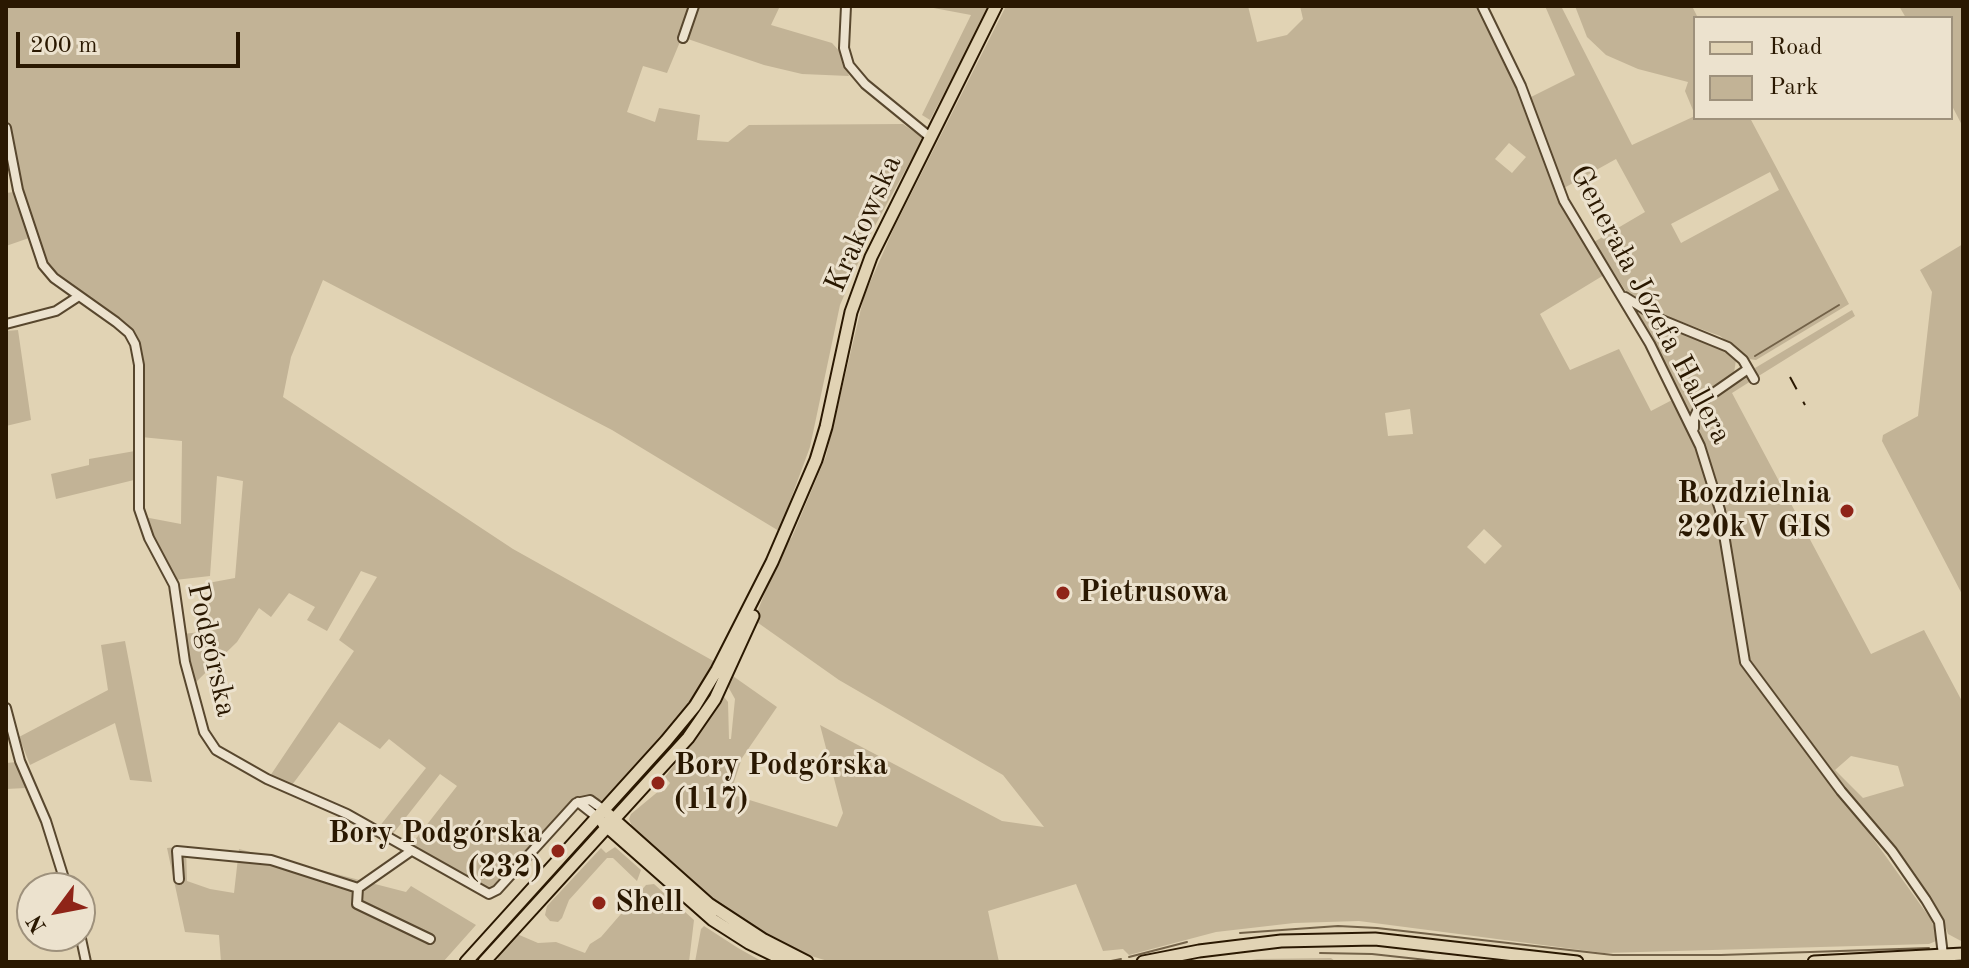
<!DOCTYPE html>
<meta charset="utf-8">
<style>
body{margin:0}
#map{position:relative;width:1969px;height:968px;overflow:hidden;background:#e1d3b4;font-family:"Old Standard TT",serif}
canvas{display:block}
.frame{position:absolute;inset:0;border:8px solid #2a1801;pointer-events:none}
.legend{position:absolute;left:1693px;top:16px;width:260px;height:104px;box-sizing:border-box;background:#ece2ce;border:2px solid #9e917c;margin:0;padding:10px 14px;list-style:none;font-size:24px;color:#2a1801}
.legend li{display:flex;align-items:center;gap:16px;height:40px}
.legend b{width:40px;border:2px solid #9e917c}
.north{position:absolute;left:16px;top:872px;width:80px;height:80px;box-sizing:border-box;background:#ece2ce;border:2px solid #9e917c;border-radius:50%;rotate:238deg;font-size:22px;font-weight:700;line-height:32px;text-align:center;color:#2a1801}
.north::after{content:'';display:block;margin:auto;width:28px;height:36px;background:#8f2418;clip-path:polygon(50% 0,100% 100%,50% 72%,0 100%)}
.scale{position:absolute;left:16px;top:32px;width:224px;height:36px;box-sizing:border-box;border:4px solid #2a1801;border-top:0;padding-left:10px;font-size:24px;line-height:28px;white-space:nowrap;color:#2a1801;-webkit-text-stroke:6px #ece2ce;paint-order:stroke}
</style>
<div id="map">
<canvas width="1969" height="968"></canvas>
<div class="frame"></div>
<ul class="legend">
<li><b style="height:10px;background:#e1d3b4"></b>Road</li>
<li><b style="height:22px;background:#c2b396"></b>Park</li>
</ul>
<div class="north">N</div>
<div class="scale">200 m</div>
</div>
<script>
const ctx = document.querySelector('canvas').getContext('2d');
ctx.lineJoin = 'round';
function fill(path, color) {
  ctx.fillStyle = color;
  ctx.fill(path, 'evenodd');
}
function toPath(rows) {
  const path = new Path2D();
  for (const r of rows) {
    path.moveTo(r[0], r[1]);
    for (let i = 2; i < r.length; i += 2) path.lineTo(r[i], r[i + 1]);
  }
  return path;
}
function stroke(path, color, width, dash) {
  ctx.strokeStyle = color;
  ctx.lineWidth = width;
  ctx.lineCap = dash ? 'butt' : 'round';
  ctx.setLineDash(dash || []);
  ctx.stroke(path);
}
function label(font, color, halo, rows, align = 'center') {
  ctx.font = font + ' "Old Standard TT",serif';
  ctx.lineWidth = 6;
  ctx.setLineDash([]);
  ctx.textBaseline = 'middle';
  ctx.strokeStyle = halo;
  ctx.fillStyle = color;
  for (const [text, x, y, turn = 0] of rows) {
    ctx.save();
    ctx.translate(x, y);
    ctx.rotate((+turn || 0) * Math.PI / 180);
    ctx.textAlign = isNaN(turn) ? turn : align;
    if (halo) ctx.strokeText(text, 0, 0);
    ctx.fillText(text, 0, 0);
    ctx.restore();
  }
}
const green = toPath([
 [6,6,780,6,771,25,832,43,841,53,849,76,802,74,764,65,682,37,667,73,643,66,627,112,655,122,659,108,700,115,697,140,728,142,749,125,903,124,923,138,872,231,840,305,810,447,779,531,612,430,323,280,291,357,283,397,513,549,717,663,704,685,664,736,608,797,602,800,586,797,574,801,497,887,492,890,481,888,411,845,457,786,440,774,392,835,379,827,426,768,389,739,380,749,339,722,292,785,270,776,354,651,339,640,377,577,361,571,327,631,307,620,315,607,289,593,271,617,259,608,237,642,195,683,183,634,209,631,208,583,235,578,243,481,217,476,210,576,175,580,144,517,181,524,182,441,141,437,138,343,72,290,45,264,31,220,6,124],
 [923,6,990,6,930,120,922,115,971,15],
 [1006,6,1248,6,1257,42,1287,35,1303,19,1300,6,1475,6,1515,86,1556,195,1604,275,1540,314,1570,370,1619,349,1651,411,1674,399,1695,445,1708,487,1719,528,1737,647,1743,665,1849,805,1930,918,1934,927,1936,941,1929,944,1604,953,1359,921,1294,923,1216,932,1129,955,1123,949,1103,951,1076,884,988,911,999,962,831,962,785,948,713,901,704,891,634,832,629,819,631,814,660,790,664,791,670,783,665,777,694,739,721,693,728,702,729,739,731,739,735,699,726,683,730,674,777,707,742,758,730,794,837,827,843,813,820,725,1002,821,1044,827,1003,775,839,680,754,620,782,550,792,537,826,456,864,296,894,228],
 [1509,143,1526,157,1512,173,1495,159],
 [1410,409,1413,434,1388,436,1385,413],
 [1484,529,1502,546,1485,564,1467,547],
 [1545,6,1561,6,1632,145,1695,116,1750,118,1849,304,1756,360,1749,359,1720,336,1657,313,1627,293,1594,242,1645,212,1616,159,1564,188,1531,97,1575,75],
 [1770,172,1779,190,1681,243,1671,224],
 [1575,6,1692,6,1698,18,1695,18,1695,115,1685,91,1688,82,1638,69,1606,55,1587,37],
 [1899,6,1963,6,1963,127,1951,104,1951,18,1906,18],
 [14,192,29,238,6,246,6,193],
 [1963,244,1963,596,1882,441,1883,435,1918,416,1932,292,1920,270],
 [1631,308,1664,326,1721,347,1736,360,1734,373,1706,391,1692,413,1688,413],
 [1852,310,1855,316,1757,377,1755,368],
 [18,330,31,420,6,426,6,331],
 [1746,376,1751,381,1732,393,1871,654,1924,630,1963,703,1963,942,1948,934,1941,914,1891,843,1847,792,1750,659,1728,529,1716,478,1703,443,1698,423,1700,414,1710,398],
 [1851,756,1898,766,1904,786,1863,798,1835,770],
 [135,451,134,480,56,499,51,474,89,465,89,459],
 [125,641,152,782,130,780,115,723,30,765,19,737,108,690,101,645],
 [17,762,26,788,6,789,6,763],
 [186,846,187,881,210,889,234,893,239,849,406,892,411,886,476,925,443,962,221,962,219,935,185,932,167,848],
 [615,847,641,870,637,881,613,858,607,858,569,900,562,918,558,922,550,921,545,915,547,906,601,848,606,853],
 [654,884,694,920,689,962,498,962,497,955,517,934,538,943,556,942,585,953,590,944,601,937,646,885],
 [704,926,738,948,763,962,695,962,701,929],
 [1331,958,1336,962,1239,962,1257,959]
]);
const stream = toPath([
 [1755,356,1839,305],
 [1240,933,1338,926,1377,928,1613,955,1721,955,1929,948],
 [1320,953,1372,954,1445,962],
 [1129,957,1187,942],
 [1106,962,1121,959]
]);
const minor = toPath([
 [846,6,844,48,849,65,865,84,930,137],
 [1482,6,1521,86,1564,201,1650,344,1700,446,1720,510,1745,662,1841,791,1892,851,1926,900,1939,922,1943,955],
 [683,38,694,6],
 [6,128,18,190,43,265,54,278,116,322,129,333,135,344,139,365,139,509,149,538,174,585,185,662,204,732,216,750,267,779,347,814,489,894,497,890,576,803,590,800,604,810],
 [1625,297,1662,320,1728,347,1743,360,1754,379],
 [6,324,56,311,79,296],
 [1694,428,1694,418,1702,401,1748,369],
 [6,708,20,761,46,821,67,888],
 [578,802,597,817],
 [411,851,358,888,357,904,430,939],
 [179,879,177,851,271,860,358,888],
 [80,934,86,962]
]);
const major = toPath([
 [609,815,709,904,764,940,807,962],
 [603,823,713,920,749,943,788,962],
 [466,962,666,741,695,706,717,670,772,562,816,460,826,427,851,312,871,257,996,6],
 [484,962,688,738,715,699,753,616],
 [1143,962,1199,951,1281,941,1375,939,1577,962],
 [1814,962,1963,954]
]);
const rail = toPath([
 [1790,377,1805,405]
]);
const markers = [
 [1847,511,8,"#8f2418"],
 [1063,593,8,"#8f2418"],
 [658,783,8,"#8f2418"],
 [558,851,8,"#8f2418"],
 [599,903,8,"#8f2418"]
];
const streetNames = [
 ["Krakowska",864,224,-66],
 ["Generała Józefa Hallera",1650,305,62],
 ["Podgórska",211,650,77]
];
const poiNames = [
 ["Rozdzielnia",1831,494,"right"],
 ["220kV GIS",1831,528,"right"],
 ["Pietrusowa",1079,593],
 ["Bory Podgórska",674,766],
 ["(117)",674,800],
 ["Bory Podgórska",542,834,"right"],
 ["(232)",542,868,"right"],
 ["Shell",615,903]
];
fill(green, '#c2b396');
stroke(stream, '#736248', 2);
stroke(minor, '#58472e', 12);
stroke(major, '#2a1801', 15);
stroke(minor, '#ece2ce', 8);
stroke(major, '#e1d3b4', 11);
stroke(rail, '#2a1801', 2, [14, 14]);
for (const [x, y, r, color] of markers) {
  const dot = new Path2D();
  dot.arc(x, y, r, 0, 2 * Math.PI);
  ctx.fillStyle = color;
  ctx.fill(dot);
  stroke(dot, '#ece2ce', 3);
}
label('30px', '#2a1801', '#ece2ce', streetNames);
label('bold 30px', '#2a1801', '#ece2ce', poiNames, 'left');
</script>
